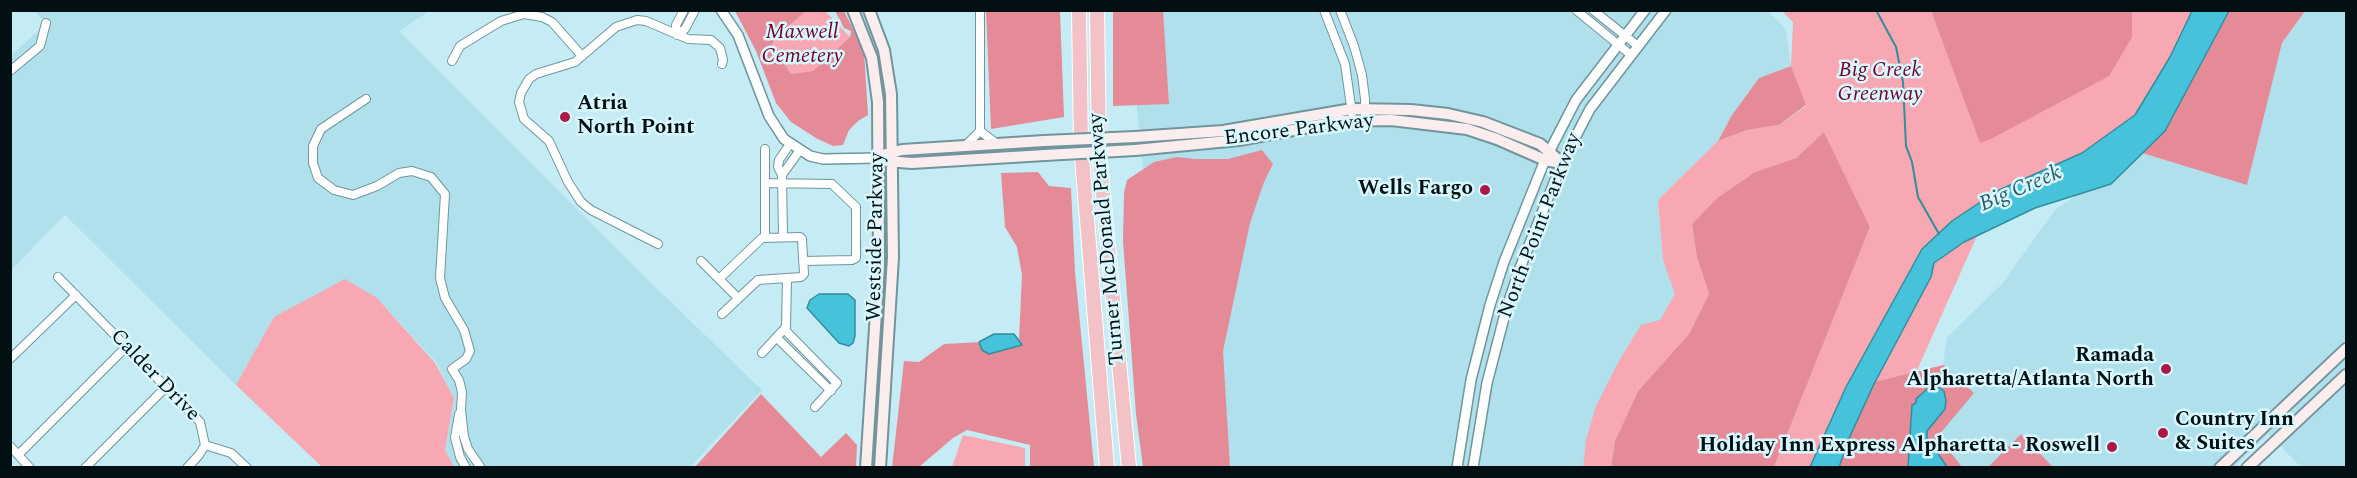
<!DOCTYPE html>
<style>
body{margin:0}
#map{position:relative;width:2357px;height:478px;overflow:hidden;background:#c5ecf4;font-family:Spectral,serif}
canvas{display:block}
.frame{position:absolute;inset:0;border:12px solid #031013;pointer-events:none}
</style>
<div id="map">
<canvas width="2357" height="478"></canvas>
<div class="frame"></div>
</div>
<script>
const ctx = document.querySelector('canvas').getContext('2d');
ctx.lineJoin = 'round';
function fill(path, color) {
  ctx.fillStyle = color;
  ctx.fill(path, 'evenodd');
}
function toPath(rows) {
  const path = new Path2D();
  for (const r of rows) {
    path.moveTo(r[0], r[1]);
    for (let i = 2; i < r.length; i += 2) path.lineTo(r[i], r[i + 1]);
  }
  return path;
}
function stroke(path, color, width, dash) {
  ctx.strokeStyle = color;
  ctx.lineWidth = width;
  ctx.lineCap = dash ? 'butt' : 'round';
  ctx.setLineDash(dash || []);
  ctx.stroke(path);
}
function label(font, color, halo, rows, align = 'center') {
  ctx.font = font + ' Spectral,serif';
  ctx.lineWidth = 5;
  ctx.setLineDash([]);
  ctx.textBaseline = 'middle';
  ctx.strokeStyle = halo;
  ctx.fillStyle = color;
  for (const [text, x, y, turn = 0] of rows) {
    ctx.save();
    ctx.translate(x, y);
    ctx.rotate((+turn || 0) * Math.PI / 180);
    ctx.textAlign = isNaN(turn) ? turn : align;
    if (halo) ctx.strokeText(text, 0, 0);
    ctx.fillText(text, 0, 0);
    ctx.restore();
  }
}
const built = toPath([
 [34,11,429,11,399,31,645,277,762,390,690,467,454,467,445,450,454,398,436,362,377,298,274,317,236,385,65,215,11,270,11,56,46,23],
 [1137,11,1768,11,1786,30,1791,66,1759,78,1732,115,1718,141,1658,200,1663,260,1676,294,1660,320,1591,467,1173,467,1137,110],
 [2305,11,2346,11,2346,467,2301,467,2268,434,2234,467,2053,467,2021,434,1988,467,1962,467,1937,436,1974,393,1943,365,1947,337,2002,284,2055,210,2138,152,2247,185,2282,43]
]);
const green = toPath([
 [806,11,825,11,850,37,813,71,791,74,772,44,784,30],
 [1782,11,1931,11,1980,142,1993,138,2049,107,2132,37,2132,11,2192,11,2170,57,2135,115,2082,153,1997,191,1906,395,1892,467,1774,467,1870,227,1824,132,1796,158,1755,172,1717,198,1692,224,1697,257,1709,294,1689,334,1638,391,1615,441,1611,467,1583,468,1586,440,1596,406,1619,361,1641,325,1660,320,1675,294,1663,260,1658,200,1718,141,1747,130,1779,125,1806,106,1791,66,1793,22],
 [345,279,377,298,435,363,454,398,445,450,454,467,322,467,236,385,274,317],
 [963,435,1025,448,1025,467,952,467]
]);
const forest = toPath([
 [735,11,806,11,784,30,772,44,791,74,813,71,850,37,851,31,844,28,835,11,844,11,864,51,868,115,858,121,849,130,843,145,833,146,816,138,791,122,776,103,756,51],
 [986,11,1060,11,1064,117,991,129],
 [1113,11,1163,11,1169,104,1113,106],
 [1931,11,2132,11,2132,37,2109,76,1993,138,1980,143],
 [2229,11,2305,11,2282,43,2247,185,2142,153,2165,131],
 [1791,66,1806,105,1779,125,1747,130,1718,141,1732,115,1759,78],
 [1824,132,1870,227,1774,467,1611,467,1615,441,1638,391,1689,334,1709,294,1697,257,1692,224,1717,198,1755,172,1796,158],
 [1262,150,1273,164,1264,182,1250,223,1223,351,1230,467,1143,467,1136,414,1123,241,1124,193,1127,180,1154,162,1177,157,1195,159,1228,159],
 [1038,172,1049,186,1071,188,1075,272,1094,467,1030,467,1030,445,967,430,953,438,919,467,892,468,904,361,919,362,944,344,1019,340,1022,275,1017,247,1005,227,1001,173],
 [1943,365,1974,393,1938,436,1962,467,1835,468,1863,385],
 [761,394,821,457,846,433,857,445,856,467,695,467],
 [2021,434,2053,467,1988,467]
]);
const water = toPath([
 [2192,11,2229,11,2165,131,2111,184,2035,208,1964,242,1934,263,1931,277,1874,384,1851,434,1839,467,1810,467,1846,387,1922,249,1952,221,1997,191,2082,153,2135,115,2170,57,2192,11],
 [819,294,848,294,855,300,855,336,853,343,849,346,839,343,807,308,810,300,819,294],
 [994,334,1014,334,1022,345,989,354,982,350,979,342,994,334],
 [1938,387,1944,391,1946,401,1945,409,1927,431,1927,437,1947,467,1908,467,1912,405,1916,403,1916,399,1927,389,1938,387]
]);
const stream = toPath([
 [1876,10,1896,47,1903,82,1906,146,1912,162,1918,197,1939,234]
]);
const minor = toPath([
 [684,10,676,25,677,35,685,29,695,10],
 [1324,10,1345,64,1352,113],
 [1340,10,1354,46,1362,75,1365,99,1365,121],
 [1576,10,1631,55],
 [1593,10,1638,46],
 [452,61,460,46,501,21,524,14,542,17,552,22,582,56],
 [10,71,40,46,46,23],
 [366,99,321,129,313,146,313,163,318,178,334,190,353,195,377,186,399,173,412,171,431,177,445,194,440,278,445,298,464,330,470,351,466,359,452,369,459,380,462,392,461,410,464,437,468,449,481,468],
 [980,131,997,144],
 [965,146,980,131,980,10],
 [782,175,778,167,779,160,790,144],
 [765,183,832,184,856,207,856,258,852,260,803,261],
 [765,237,765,149],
 [783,237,782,175,800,150],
 [658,244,591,210,581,202,568,182,549,141,524,119,519,102,521,93,529,79,536,74,575,62,616,27,637,20,646,21,688,39,711,40,720,48,723,60,722,64],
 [701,261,738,298],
 [58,277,200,422,205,445,199,455,187,468],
 [719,279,762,238,800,237,802,239,804,274,801,277,758,280,722,314],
 [785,330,837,383,815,407],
 [777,338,831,391],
 [762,353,786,327,787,278],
 [10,359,76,295],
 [459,414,455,438,460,457,466,468],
 [205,445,231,453,247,468],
 [10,446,30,468],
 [18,455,126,347],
 [85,468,166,387]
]);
const tertiary = toPath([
 [721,10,738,35,769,116,784,139,810,156,823,159,878,158],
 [1457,468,1471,380,1490,305,1504,262,1545,160,1576,100,1645,10],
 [1473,468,1487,383,1506,310,1520,268,1562,163,1590,109,1666,10]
]);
const secondary = toPath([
 [853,10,872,58,878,102,879,265,866,468],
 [869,10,884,50,891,94,893,257,880,468],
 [1135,137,1223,131,1352,109,1411,110,1448,114,1483,122,1540,144,1562,163],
 [1135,150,1239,140,1342,121,1391,120,1467,129,1497,139,1545,160,1561,163],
 [886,154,902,150,1044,141],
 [887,161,912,163,1045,155],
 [2220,468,2346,349],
 [2247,468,2346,375]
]);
const motorway = toPath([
 [1079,10,1081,145,1107,468],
 [1097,10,1099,151,1129,468]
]);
const secondaryBridge = toPath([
 [1044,141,1135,137],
 [1045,155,1135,150]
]);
const markers = [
 [565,117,6,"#ad1946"],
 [1485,190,6,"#ad1946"],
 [2166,369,6,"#ad1946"],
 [2163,433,6,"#ad1946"],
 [2112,447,6,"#ad1946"]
];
const parkNames = [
 ["Maxwell",802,34],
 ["Cemetery",802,58],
 ["Big Creek",1880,72],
 ["Greenway",1880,96]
];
const poiNames = [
 ["Atria",577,105,"left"],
 ["North Point",577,129,"left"],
 ["Wells Fargo",1473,190],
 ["Ramada",2154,357],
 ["Alpharetta/Atlanta North",2154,381],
 ["Country Inn",2175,421,"left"],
 ["& Suites",2175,445,"left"],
 ["Holiday Inn Express Alpharetta - Roswell",2100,447]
];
const streetNames = [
 ["Encore Parkway",1299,131,-7],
 ["North Point Parkway",1541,226,-69],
 ["Westside Parkway",877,237,-89],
 ["Turner McDonald Parkway",1108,239,-95],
 ["Calder Drive",154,376,46]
];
const waterNames = [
 ["Big Creek",2021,190,-23]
];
fill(built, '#b0e0eb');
fill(green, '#f7a8b2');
fill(forest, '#e58a97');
fill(water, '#46c2da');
stroke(water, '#328d9e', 1.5);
stroke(stream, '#328d9e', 2);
stroke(minor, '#71959d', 10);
stroke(tertiary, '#71959d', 12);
stroke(secondary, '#71959d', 14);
stroke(motorway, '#fff', 16);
stroke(minor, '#fff', 8);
stroke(tertiary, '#fff', 9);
stroke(secondary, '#fbedee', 10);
stroke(motorway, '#f2c2c7', 14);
stroke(secondaryBridge, '#71959d', 14, []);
stroke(secondaryBridge, '#fbedee', 10);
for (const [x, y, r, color] of markers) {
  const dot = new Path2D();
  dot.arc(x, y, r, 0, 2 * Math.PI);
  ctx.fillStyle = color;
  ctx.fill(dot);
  stroke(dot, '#d9f7fe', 2);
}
label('italic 21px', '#720028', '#d9f7fe', parkNames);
label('bold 21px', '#031013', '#d9f7fe', poiNames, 'right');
label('21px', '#031013', '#d9f7fe', streetNames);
label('italic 22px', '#2c5f6a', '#d9f7fe', waterNames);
</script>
